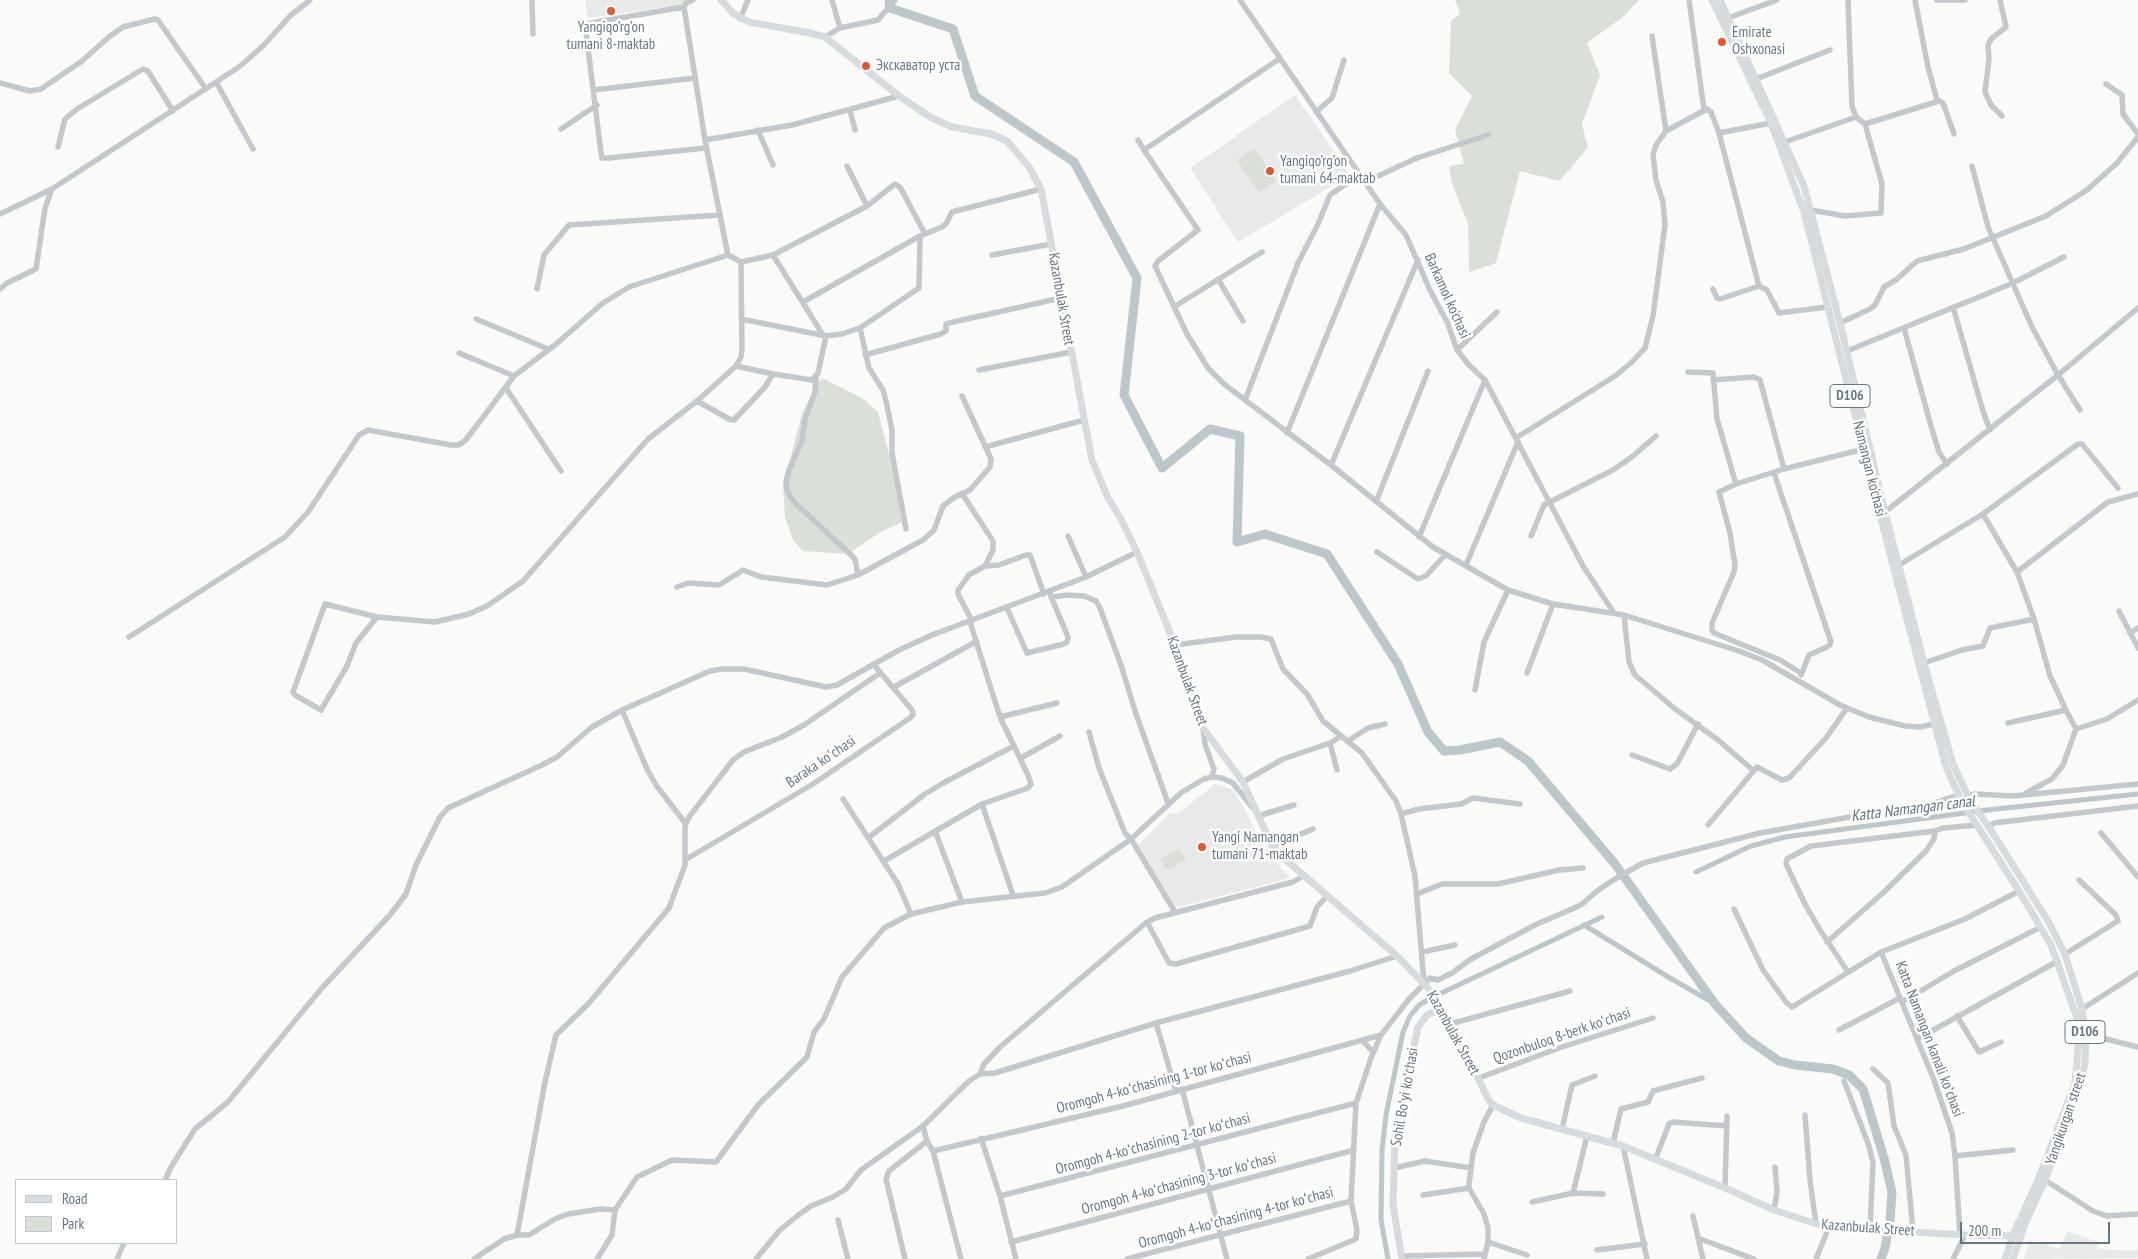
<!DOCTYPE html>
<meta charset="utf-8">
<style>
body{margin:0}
#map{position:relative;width:2138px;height:1259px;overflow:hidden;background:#fafaf8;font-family:"PT Sans Narrow",sans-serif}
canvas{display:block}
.legend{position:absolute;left:15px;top:1179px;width:162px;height:65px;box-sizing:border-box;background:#fff;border:1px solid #c1c8cd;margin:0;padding:6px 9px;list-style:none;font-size:15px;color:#657683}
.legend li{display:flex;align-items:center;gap:10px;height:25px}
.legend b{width:25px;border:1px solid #c1c8cd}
.scale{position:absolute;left:1960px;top:1222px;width:150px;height:22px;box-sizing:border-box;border:2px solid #657683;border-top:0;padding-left:6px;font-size:15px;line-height:18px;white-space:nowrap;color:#657683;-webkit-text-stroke:4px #fff;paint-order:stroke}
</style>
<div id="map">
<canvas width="2138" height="1259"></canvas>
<ul class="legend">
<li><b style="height:6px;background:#d6dbdf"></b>Road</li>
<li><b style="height:14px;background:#dadfd7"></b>Park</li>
</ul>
<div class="scale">200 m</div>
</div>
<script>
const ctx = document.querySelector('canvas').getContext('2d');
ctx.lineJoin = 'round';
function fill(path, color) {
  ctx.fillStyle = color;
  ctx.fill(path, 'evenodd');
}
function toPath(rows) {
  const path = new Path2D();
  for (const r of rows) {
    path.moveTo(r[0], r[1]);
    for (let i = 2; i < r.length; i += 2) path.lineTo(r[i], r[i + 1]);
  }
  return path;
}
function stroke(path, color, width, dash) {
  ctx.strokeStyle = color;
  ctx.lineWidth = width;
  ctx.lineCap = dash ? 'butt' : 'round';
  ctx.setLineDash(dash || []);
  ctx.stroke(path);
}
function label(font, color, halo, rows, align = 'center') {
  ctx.font = font + ' "PT Sans Narrow",sans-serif';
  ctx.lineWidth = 5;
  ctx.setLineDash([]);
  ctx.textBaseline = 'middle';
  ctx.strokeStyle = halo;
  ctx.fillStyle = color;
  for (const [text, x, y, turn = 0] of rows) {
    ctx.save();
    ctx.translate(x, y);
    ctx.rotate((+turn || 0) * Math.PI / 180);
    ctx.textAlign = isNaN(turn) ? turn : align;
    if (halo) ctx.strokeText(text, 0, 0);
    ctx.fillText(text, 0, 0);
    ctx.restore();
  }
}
const built = toPath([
 [585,0,696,0,682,5,588,18],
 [1295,95,1350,175,1238,242,1190,168],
 [1215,784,1234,790,1265,849,1290,878,1175,908,1138,845,1170,813,1180,812],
 [2067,1231,2098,1242,2097,1249,2133,1251,2138,1249,2138,1258,2024,1259,2030,1240,2060,1249]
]);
const green = toPath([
 [1455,0,1639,0,1623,17,1587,43,1600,75,1582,124,1588,148,1559,181,1520,171,1496,263,1469,272,1468,224,1452,183,1449,166,1464,164,1455,130,1472,96,1449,73,1451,21,1460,14],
 [1254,148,1276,181,1259,193,1237,160],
 [822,378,862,398,878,412,894,473,902,522,879,533,848,554,803,551,793,540,785,517,783,486,802,414,817,384],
 [1180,849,1186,860,1166,870,1160,859]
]);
const canal = toPath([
 [1696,872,1751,846,1785,837,1987,810,2138,794],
 [1584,925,1670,978,1715,1004],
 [1388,1259,1381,1220,1382,1150,1386,1115,1403,1032,1410,1016,1419,1005,1433,997,1602,917]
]);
const river = toPath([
 [889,0,890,8,953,29,975,96,1074,162,1137,278,1124,395,1162,468,1210,429,1240,436,1237,542,1265,534,1327,554,1398,664,1428,732,1444,751,1460,750,1500,742,1528,761,1615,864,1715,1004,1746,1038,1779,1061,1795,1065,1833,1069,1849,1075,1863,1089,1884,1158,1892,1192,1890,1221,1885,1248,1881,1259]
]);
const minor = toPath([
 [532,0,533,34],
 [693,0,686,3,684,7,705,140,728,255],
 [1240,0,1380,204,1406,235,1430,290,1448,324,1457,350,1469,365,1485,380,1583,566,1614,613],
 [1689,0,1704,110],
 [1848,0,1852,106,1856,117,1865,124],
 [1937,0,1965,0],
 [2000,0,2006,27,1991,39,1988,45,1989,59,1985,92,1991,105,2002,116],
 [684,7,585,24,601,153,602,158,608,158,706,148],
 [1728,18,1777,0],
 [740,19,748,0],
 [840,28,878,20,895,0],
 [1652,36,1666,131],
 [825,37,840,28,832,0],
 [1279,59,1144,150,1198,230,1158,261,1155,266,1187,334,1208,368,1224,384,1331,465,1433,547,1508,590,1553,604,1624,615,1739,651,1762,660,1840,705,1869,717,1905,726,1920,727,1938,723],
 [1756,79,1830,50],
 [216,82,253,149],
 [0,83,30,91,41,89,82,61,110,36,123,27,154,19,158,20,206,89],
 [2106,84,2122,95,2123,114,2138,134],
 [594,90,695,78],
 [1937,100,1943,103,1954,134],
 [850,110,855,130],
 [1316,112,1332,98,1344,60],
 [561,129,597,105],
 [758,130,773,165],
 [705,140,792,125,899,96],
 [1138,140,1144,150],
 [1785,142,1856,117],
 [58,147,65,119,77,109,143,69,148,71,173,111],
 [847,166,867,206],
 [1365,182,1417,158,1488,135],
 [1811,210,1845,216,1881,213,1882,184,1865,124,1936,102,1937,100,1928,67,1915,0],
 [0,214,52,189,239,67,263,46,290,16,310,0],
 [773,255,823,335],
 [992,255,1051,244],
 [1218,279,1243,321],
 [1759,286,1767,290,1779,313,1827,307],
 [0,289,7,283,36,269,45,208,52,189],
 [537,289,544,255,569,225,720,215],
 [1713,289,1717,298,1720,299,1759,286,1719,133],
 [803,302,920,236,942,227,946,224,952,212,1041,189],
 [1174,307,1262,252],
 [1953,307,1983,411,1990,430],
 [476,319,548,349],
 [741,319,826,336,842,334,860,328,919,288,920,236],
 [1840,323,1870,309,1875,305,1884,287,1896,280,1917,261,1964,249,2046,216,2087,190,2117,163,2138,137],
 [860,328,869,368,883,390,886,401,892,430,892,453,906,529],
 [1904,328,1931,426,1939,452,1947,464],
 [1457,350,1497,312],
 [1847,351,2013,283,2064,257],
 [459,353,514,376],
 [865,355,941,334,946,331,946,324,949,323,1061,298],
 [736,366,773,374,812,380,818,373,826,336],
 [979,370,1071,352],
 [1688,372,1713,373,1717,419,1736,484],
 [816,377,815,392,805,419,802,441,789,470,786,481,787,491,793,501,851,555,855,559,858,575],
 [1713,380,1754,377,1760,380,1784,469],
 [506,388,561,471],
 [1245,400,1298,263,1318,224,1330,195,1359,175],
 [697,401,729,419,734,420,765,387,773,374],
 [2080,410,2058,375,2138,308],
 [1287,433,1380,204],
 [1516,438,1615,376,1632,362,1645,348,1653,316,1665,225,1663,202,1656,180,1653,155,1656,145,1666,131,1707,109,1711,112,1719,133,1771,123],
 [985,447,1084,420],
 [1331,465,1418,260],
 [1774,473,1831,642,1829,646,1809,655,1801,675],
 [963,495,993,541,993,550,985,566],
 [1376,502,1428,371],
 [1885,512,2058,375,2032,327,1988,227,1972,166],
 [1983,514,2017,572,2034,619],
 [1068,536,1086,577],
 [1531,536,1544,505,1613,470,1633,456,1656,436],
 [1419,537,1485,380],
 [1377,552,1418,579,1426,576,1445,555],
 [1466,565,1518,442],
 [1899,565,1983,514,2078,444,2082,444,2118,488],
 [2017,572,2108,502,2138,494],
 [677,587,688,583,719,585,743,570,761,577,827,585,858,575,923,540,934,530,943,506,955,497,970,490,990,467,991,459,962,396],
 [1052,597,1067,595,1084,596,1096,601,1100,608,1121,665,1136,714,1168,803],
 [1007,608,1027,653,1064,644,1067,642,1068,637,1050,594],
 [2119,611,2138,648],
 [1624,615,1629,662,1635,675,1674,708,1718,740,1754,771],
 [377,617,356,643,347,666,321,710,295,695,293,692,325,604,377,617,435,622,469,614,487,606,523,581,648,439,697,401,736,366,741,357,742,349,741,262],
 [972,621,958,594,958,590,969,575,985,566,999,565,1026,555,1030,555,1044,594],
 [2130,633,2138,628],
 [129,637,285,537,308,512,359,435,368,430,451,445,458,445,465,441,514,376,555,345,603,303,629,287,728,255,741,262,773,255,867,206,895,184,900,187,925,234],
 [1175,645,1236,637,1260,637,1271,639,1283,669,1307,694,1323,721,1362,753,1396,801,1401,814,1415,876,1424,983],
 [1924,663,1962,650,1983,646,1990,628,2034,619,2050,676,2066,710,2008,723],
 [1527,673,1553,604],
 [1801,673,1780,660,1714,633,1712,630,1712,623,1734,572,1735,565,1730,533,1719,492,1736,484,1784,469,1864,449],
 [894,687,977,641],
 [1475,690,1484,642,1508,590],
 [622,710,647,769,656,785,686,824],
 [1000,717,1057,703],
 [2076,729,2107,719,2138,700],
 [1089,732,1099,768,1125,833,1131,839,1175,912],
 [1348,741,1368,728,1385,724],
 [1330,743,1337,770],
 [1632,755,1670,769,1677,764,1698,724],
 [1021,758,1060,736],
 [1212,777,1222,778,1233,783,1252,807],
 [1243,782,1283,759,1330,743,1340,737],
 [2026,793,2052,779,2063,765,2076,729,2066,710],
 [1968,796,1974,794,2013,796,2138,784],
 [843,799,898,884,911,914],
 [982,804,1013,895],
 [1401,814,1419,809,1461,804,1473,798,1520,804],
 [1258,816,1294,805],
 [1708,825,1757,767,1782,780,1789,778,1826,738,1847,708],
 [1989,827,1994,823,2138,806],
 [935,831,962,902],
 [2101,833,2138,877],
 [868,838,925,794,945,782,1014,746],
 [1272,846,1313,829],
 [685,860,813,784,910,718,913,715,912,710,874,665],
 [884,861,982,804,1028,788,1031,784,1028,775,1000,717,970,622],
 [1417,894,1442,884,1498,884,1559,870,1583,868],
 [1734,909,1763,970,1786,1002,1792,1007,1881,952,1965,919,2019,891],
 [1147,922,1169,963,1176,964,1310,926,1317,907,1327,896],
 [1827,942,1884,892,1926,851,1934,839,1935,831],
 [1422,952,1455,945],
 [1881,952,1934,1080,1952,1133,1955,1156,1960,1235],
 [2065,954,2118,921,2116,915,2079,880],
 [1848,972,1820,930,1805,904,1786,864,1787,859,1811,846,1935,831,1943,828,1977,825],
 [1902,1002,1954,971,2041,927],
 [2082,1009,2138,973],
 [1957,1016,1979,1052,2001,1042],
 [1156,1023,1176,1091],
 [1450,1024,1570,991],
 [1839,1030,1900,998],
 [2084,1037,2102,1038,2138,1047],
 [1917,1039,2058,961],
 [1362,1040,1373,1052],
 [1873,1069,1888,1083,1894,1126,1906,1155,1913,1231],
 [980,1074,984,1064,1000,1047,1147,922,1155,918,1293,882,1303,876],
 [1479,1078,1559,1048,1653,1018],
 [1844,1081,1869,1146,1873,1163,1870,1230],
 [1182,1089,1227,1259],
 [1805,1115,1810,1180,1816,1224],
 [923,1126,927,1141,933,1151,961,1259],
 [1562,1129,1572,1085,1595,1076],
 [981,1138,1000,1196],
 [1613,1143,1621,1109,1648,1102,1653,1091,1702,1078],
 [1623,1146,1647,1259],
 [933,1151,1123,1106,1381,1035],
 [1955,1156,2013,1150],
 [1655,1160,1669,1124,1672,1122,1727,1126],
 [1394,1168,1425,1161,1471,1168],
 [165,1180,171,1167,195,1129,228,1102,321,989,390,915,406,894,416,865,440,817,448,808,542,765,557,757,592,727,622,710,710,671,722,669,744,669,826,687,837,685,899,650,932,635,1086,577,1137,552],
 [2045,1180,2093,1211,2107,1216,2138,1214],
 [1725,1188,1727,1116],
 [1573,1193,1587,1136],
 [1423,1195,1469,1188],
 [1532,1202,1573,1193,1603,1194],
 [1774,1210,1777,1192,1775,1167],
 [1693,1216,1703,1259],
 [838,1220,848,1259],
 [517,1235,545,1082,556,1035,589,1003,669,908,685,865,685,826,689,817,733,760,744,752,782,737,804,725,880,673],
 [1698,1238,1754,1259],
 [1011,1242,1354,1150],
 [1488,1242,1527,1255],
 [1597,1250,1645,1244],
 [1401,1256,1484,1254],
 [117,1259,124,1243],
 [474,1259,504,1239,517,1235,529,1235,555,1219,568,1214,600,1209,615,1210],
 [597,1259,612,1235,615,1210,637,1177,672,1160,716,1162,758,1105,807,1057,814,1032,824,1019,842,977,884,928,911,914,962,902,1045,893,1062,887,1131,839,1182,792,1204,779,1212,777,1214,769,1205,744,1203,728],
 [756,1259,779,1231,797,1216,811,1206,833,1197,846,1189,861,1170,923,1126,969,1081,980,1074,995,1073,1156,1023,1350,971,1397,956],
 [905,1259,886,1179,889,1171,927,1141],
 [1016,1259,1000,1196,1356,1103],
 [1127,1259,1351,1201],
 [1308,1259,1356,1239,1357,1230,1351,1201,1356,1103,1371,1058,1381,1035,1409,999,1430,978,1438,980,1452,973,1471,959,1535,925,1581,905,1597,891,1615,879,1643,863,1760,833,1850,817,1919,808,1958,795],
 [1484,1259,1488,1242,1488,1228,1484,1214,1469,1188,1469,1184,1473,1153,1484,1122,1493,1105],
 [1816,1259,1829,1227],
 [1953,1259,1965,1235]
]);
const major = toPath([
 [721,0,734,14,749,22,810,33,825,37,899,96,930,117,952,127,991,134,1007,141,1029,167,1041,189,1092,460,1108,498,1121,519,1137,552,1175,645,1203,728,1243,782,1272,846,1278,853,1397,956,1428,988,1466,1052,1488,1099,1493,1105,1521,1118,1623,1146,1725,1188,1774,1210,1826,1227,1965,1235,2021,1236],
 [1712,0,1771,123,1804,212,1893,566,1946,767,1962,802,2019,891,2051,945,2076,1015,2079,1037,2075,1083,2038,1180,2013,1235,2005,1259],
 [1720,0,1804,186,1840,323,1885,512,1924,663,1953,764,1970,800,1989,827,2048,921,2065,954,2082,1009,2086,1037,2085,1063,2081,1083,2045,1180,2025,1224,2013,1259],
 [1402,1259,1393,1205,1395,1136,1418,1027,1427,1015,1442,1008]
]);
const markers = [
 [611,11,5,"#e4572e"],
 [1722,42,5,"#e4572e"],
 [866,66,5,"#e4572e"],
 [1270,171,5,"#e4572e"],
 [1202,847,5,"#e4572e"]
];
const shields = [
 [1850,396,40],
 [2085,1032,40]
];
const shieldNames = [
 ["D106",1850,396],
 ["D106",2085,1032]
];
const poiNames = [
 ["Yangiqo’rg’on",611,28,"center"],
 ["tumani 8-maktab",611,45,"center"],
 ["Emirate",1732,33],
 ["Oshxonasi",1732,50],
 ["Экскаватор уста",876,66],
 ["Yangiqo’rg’on",1280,162],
 ["tumani 64-maktab",1280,179],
 ["Yangi Namangan",1212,838],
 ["tumani 71-maktab",1212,855]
];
const streetNames = [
 ["Barkamol ko'chasi",1447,296,66],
 ["Kazanbulak Street",1061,299,80],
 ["Namangan ko'chasi",1869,469,76],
 ["Kazanbulak Street",1187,681,70],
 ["Baraka koʻchasi",821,762,-34],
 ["Kazanbulak Street",1453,1033,61],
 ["Qozonbuloq 8-berk koʻchasi",1562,1036,-19],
 ["Katta Namangan kanali koʻchasi",1929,1039,69],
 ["Oromgoh 4-koʻchasining 1-tor koʻchasi",1154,1083,-15],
 ["Sohil Boʻyi koʻchasi",1405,1097,-80],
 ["Yangikurgan street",2066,1119,-71],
 ["Oromgoh 4-koʻchasining 2-tor koʻchasi",1153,1144,-15],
 ["Oromgoh 4-koʻchasining 3-tor koʻchasi",1179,1184,-15],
 ["Oromgoh 4-koʻchasining 4-tor koʻchasi",1236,1218,-15],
 ["Kazanbulak Street",1868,1228,4]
];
const waterNames = [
 ["Katta Namangan canal",1913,809,-7]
];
fill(built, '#e8e9e9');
fill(green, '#dadfd7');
stroke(canal, '#bbc7cb', 5);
stroke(river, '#bbc7cb', 9);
stroke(minor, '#c3c8cc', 5.5);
stroke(major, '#d6dbdf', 7);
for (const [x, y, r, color] of markers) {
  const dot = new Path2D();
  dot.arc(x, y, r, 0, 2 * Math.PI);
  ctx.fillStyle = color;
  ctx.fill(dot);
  stroke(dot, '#fff', 2);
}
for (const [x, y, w] of shields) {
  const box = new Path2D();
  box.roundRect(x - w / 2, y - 11.5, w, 23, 4);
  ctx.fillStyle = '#fff';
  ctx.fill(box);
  stroke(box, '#657683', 1);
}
label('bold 14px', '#657683', null, shieldNames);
label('15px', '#657683', '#fff', poiNames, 'left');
label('15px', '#657683', '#fff', streetNames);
label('italic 16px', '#60757c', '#fff', waterNames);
</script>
